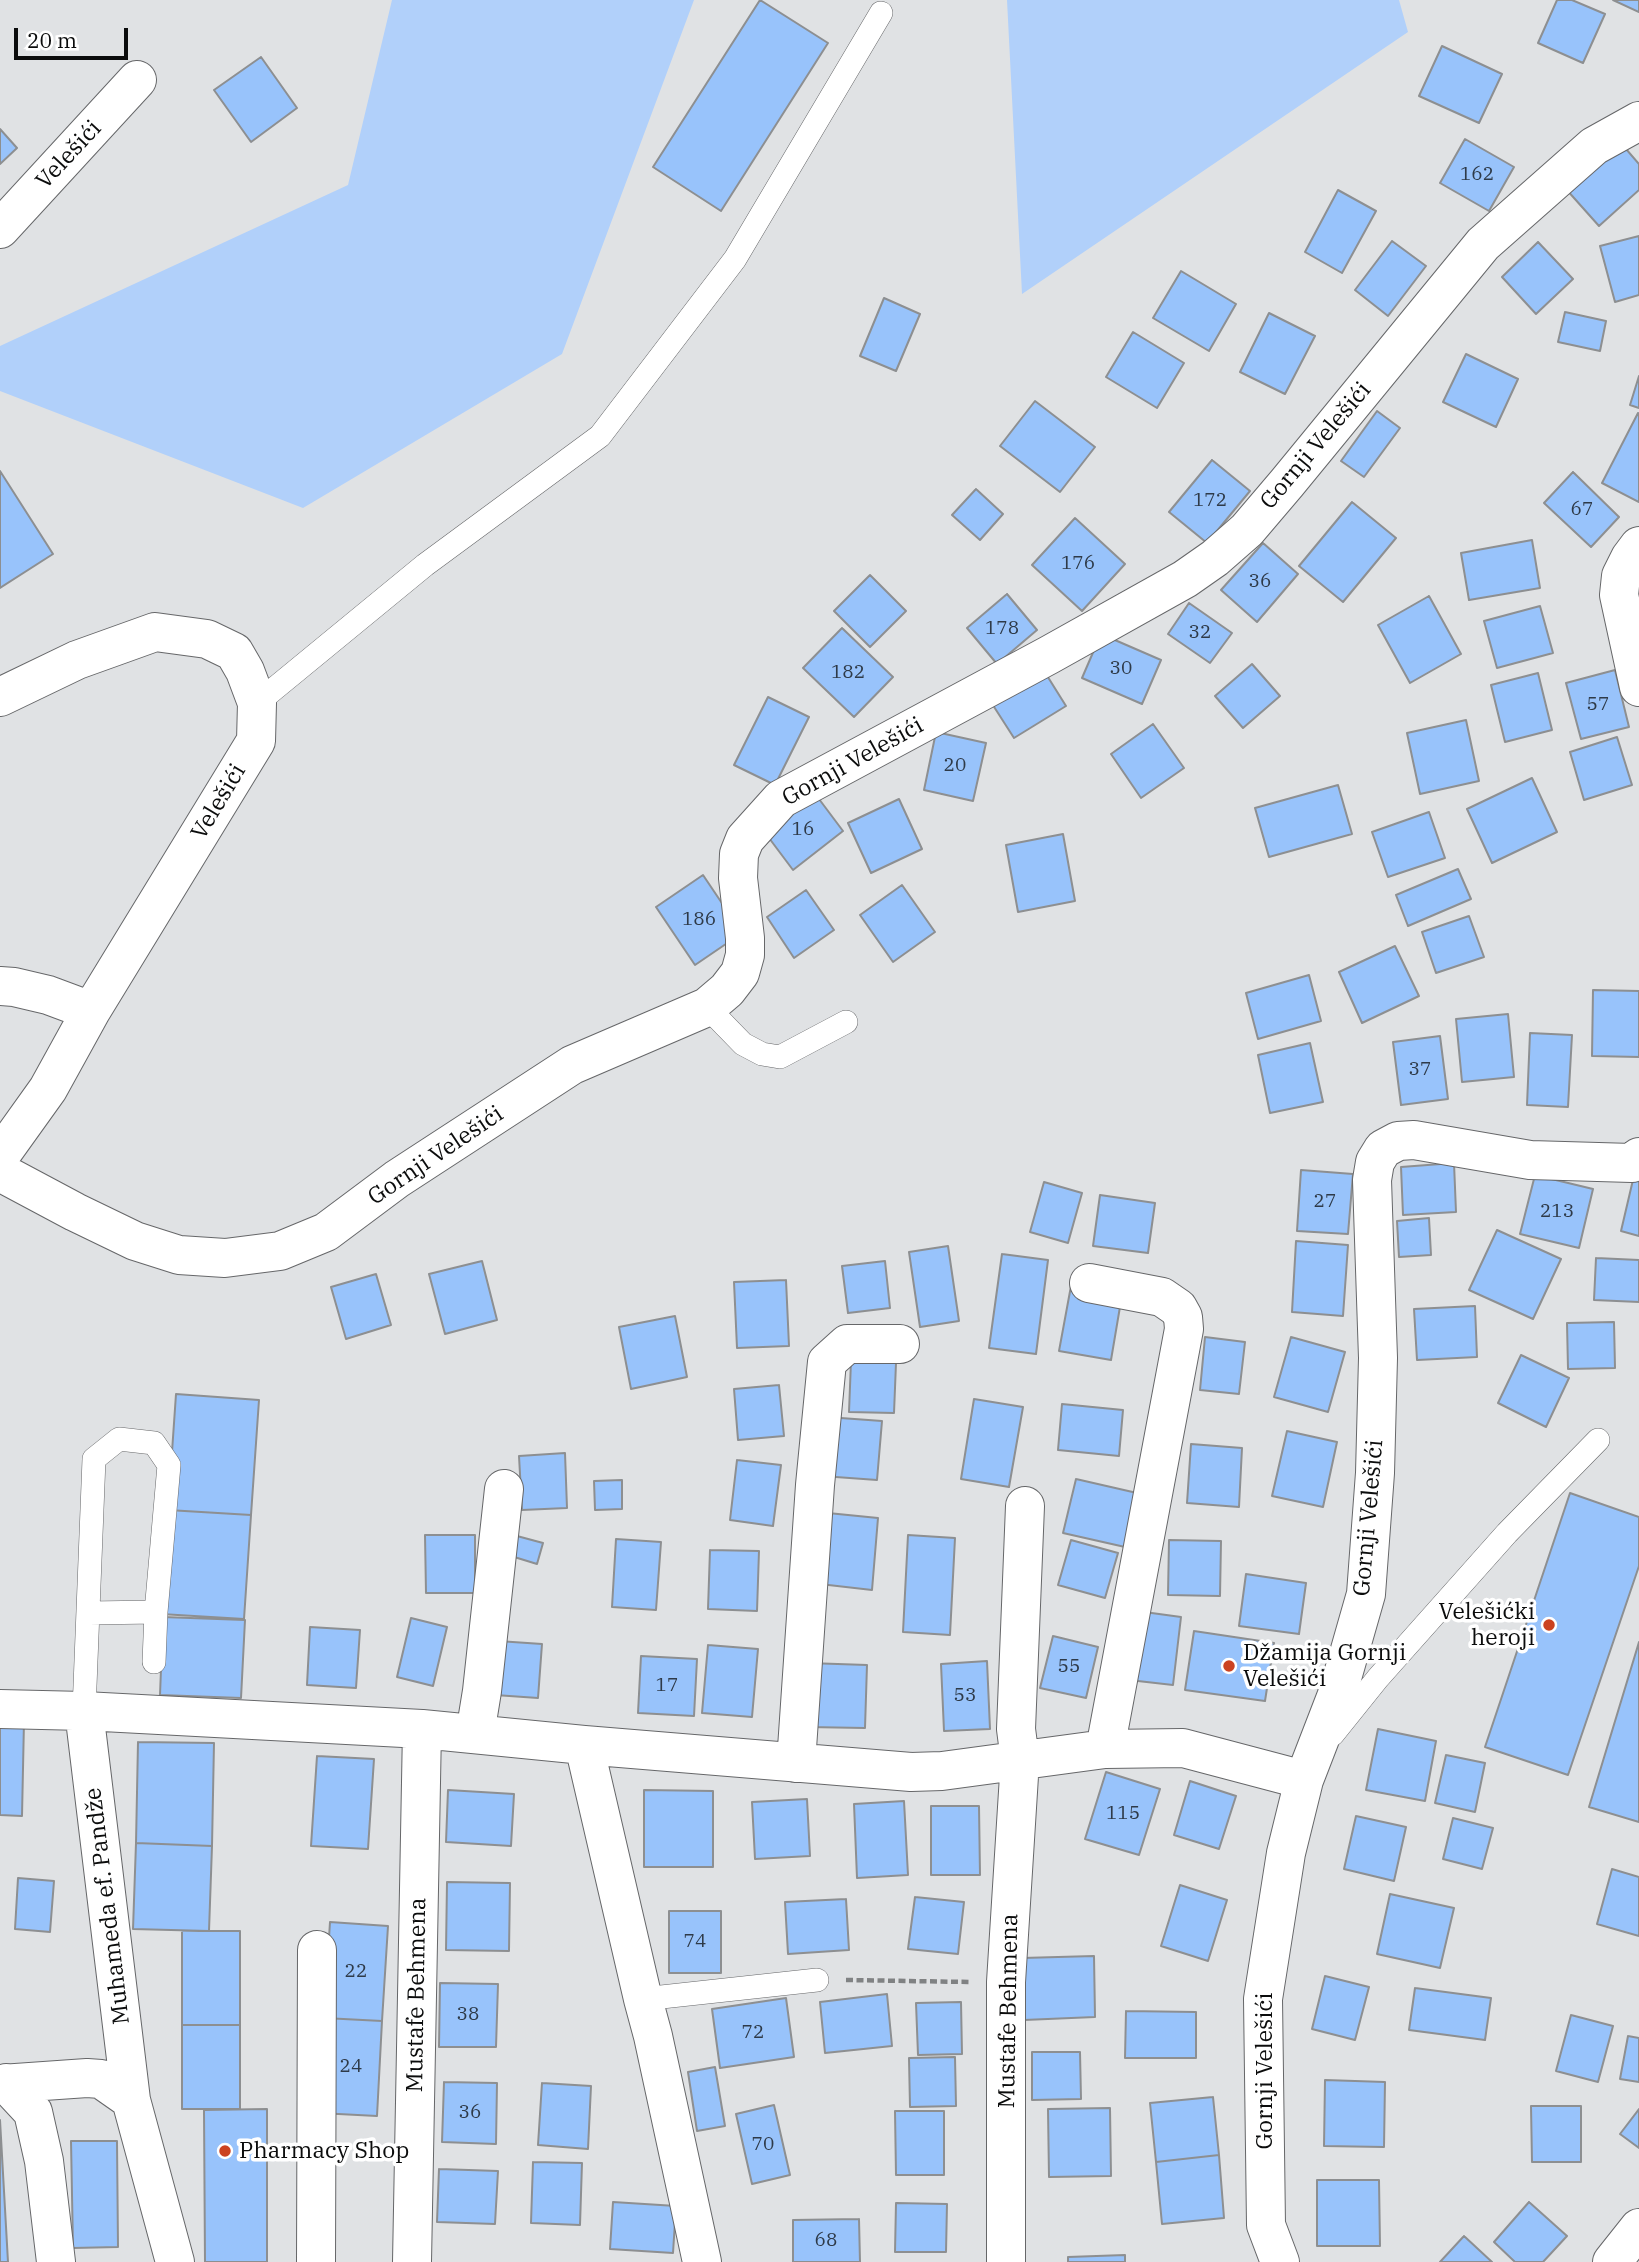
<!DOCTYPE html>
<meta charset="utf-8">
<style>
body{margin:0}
#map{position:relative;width:1639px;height:2262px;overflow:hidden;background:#e0e2e4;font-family:"IBM Plex Serif",serif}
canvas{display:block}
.scale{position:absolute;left:14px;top:28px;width:114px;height:32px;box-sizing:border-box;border:4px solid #0b0c0c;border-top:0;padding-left:9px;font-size:21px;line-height:24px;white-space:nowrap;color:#0b0c0c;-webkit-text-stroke:5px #fff;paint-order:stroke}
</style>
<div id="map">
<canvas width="1639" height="2262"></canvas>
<div class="scale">20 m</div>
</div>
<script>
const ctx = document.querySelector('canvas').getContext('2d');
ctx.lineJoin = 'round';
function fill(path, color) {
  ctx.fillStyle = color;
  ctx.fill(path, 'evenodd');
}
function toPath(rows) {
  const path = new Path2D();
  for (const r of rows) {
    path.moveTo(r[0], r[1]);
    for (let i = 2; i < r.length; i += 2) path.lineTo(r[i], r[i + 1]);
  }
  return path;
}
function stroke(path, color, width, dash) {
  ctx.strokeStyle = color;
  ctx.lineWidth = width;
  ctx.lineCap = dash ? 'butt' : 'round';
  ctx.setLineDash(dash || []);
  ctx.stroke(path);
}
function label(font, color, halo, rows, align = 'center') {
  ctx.font = font + ' "IBM Plex Serif",serif';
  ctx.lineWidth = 7;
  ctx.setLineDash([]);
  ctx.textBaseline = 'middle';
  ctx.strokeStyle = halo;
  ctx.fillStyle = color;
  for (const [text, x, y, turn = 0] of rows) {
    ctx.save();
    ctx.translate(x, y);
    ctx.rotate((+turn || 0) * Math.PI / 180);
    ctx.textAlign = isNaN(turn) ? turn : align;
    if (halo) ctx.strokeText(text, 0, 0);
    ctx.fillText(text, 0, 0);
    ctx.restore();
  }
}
const green = toPath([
 [392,0,694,0,562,354,303,508,0,391,0,346,348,185],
 [1007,0,1399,0,1408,32,1022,294]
]);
const building = toPath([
 [760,0,828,43,721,211,653,167,760,0],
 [1557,0,1572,0,1605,14,1583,63,1538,43,1557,0],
 [1613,0,1639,0,1639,12,1613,0],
 [1442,46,1502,74,1479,123,1419,96,1442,46],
 [261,57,297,108,251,142,214,90,261,57],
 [0,129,17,148,0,164,0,129],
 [1465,139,1514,167,1489,211,1440,183,1465,139],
 [1620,142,1639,164,1639,190,1599,226,1566,189,1620,142],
 [1338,190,1376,211,1342,273,1305,252,1338,190],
 [1639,236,1639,295,1615,302,1600,246,1639,236],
 [1392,241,1426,266,1388,316,1355,290,1392,241],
 [1538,242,1573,279,1536,314,1502,277,1538,242],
 [1181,271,1236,304,1209,351,1153,318,1181,271],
 [884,298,920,314,896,371,860,356,884,298],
 [1565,312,1606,321,1600,351,1558,342,1565,312],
 [1269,313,1315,336,1285,394,1240,372,1269,313],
 [1133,332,1184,363,1157,408,1106,377,1133,332],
 [1466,354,1518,379,1496,427,1443,402,1466,354],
 [1639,376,1639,408,1630,405,1639,376],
 [1035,401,1095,447,1060,492,1000,446,1035,401],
 [1377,411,1400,428,1364,477,1341,461,1377,411],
 [1638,413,1639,414,1639,502,1602,483,1638,413],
 [1212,460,1250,491,1207,543,1169,512,1212,460],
 [0,471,53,554,0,588,0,471],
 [1573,472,1619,517,1591,547,1544,503,1573,472],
 [976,489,1003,514,980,540,952,515,976,489],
 [1352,502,1396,538,1343,602,1299,566,1352,502],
 [1075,518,1125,564,1082,611,1032,565,1075,518],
 [1532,540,1540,588,1469,600,1461,553,1532,540],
 [1263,543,1298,574,1257,622,1221,590,1263,543],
 [870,575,906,611,870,647,834,611,870,575],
 [1007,594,1037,630,997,664,967,628,1007,594],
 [1429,596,1461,654,1410,683,1378,625,1429,596],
 [1189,603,1232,633,1210,663,1168,634,1189,603],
 [1540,606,1553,653,1497,668,1484,621,1540,606],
 [842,628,893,677,854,717,803,668,842,628],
 [1101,634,1161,660,1142,704,1082,678,1101,634],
 [1252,664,1280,696,1243,728,1215,696,1252,664],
 [1041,666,1066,706,1014,738,989,699,1041,666],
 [1615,670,1629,727,1581,739,1566,683,1615,670],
 [1538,673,1552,730,1505,742,1491,685,1538,673],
 [768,697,809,717,775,785,734,765,768,697],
 [1466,720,1479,781,1420,794,1407,733,1466,720],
 [1153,724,1184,768,1141,798,1111,754,1153,724],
 [936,732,986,743,973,801,924,790,936,732],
 [1617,737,1632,785,1584,800,1570,752,1617,737],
 [1532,778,1557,832,1492,863,1467,809,1532,778],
 [1338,785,1352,834,1269,857,1255,808,1338,785],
 [813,791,843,831,793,870,763,830,813,791],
 [899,799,922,849,871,873,848,823,899,799],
 [1429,812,1445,858,1388,877,1372,832,1429,812],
 [1063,834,1075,901,1018,912,1006,845,1063,834],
 [1458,869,1471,899,1408,926,1396,895,1458,869],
 [703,875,742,933,695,965,656,907,703,875],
 [902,885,935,932,893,962,860,915,902,885],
 [806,890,834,930,794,958,767,917,806,890],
 [1469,916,1484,957,1436,973,1422,932,1469,916],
 [1395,946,1419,996,1362,1023,1339,972,1395,946],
 [1309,975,1321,1021,1258,1039,1246,993,1309,975],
 [1593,990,1639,991,1639,1057,1592,1056,1593,990],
 [1508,1014,1514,1077,1462,1082,1456,1019,1508,1014],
 [1530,1033,1572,1035,1568,1107,1527,1105,1530,1033],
 [1440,1036,1448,1099,1401,1105,1393,1042,1440,1036],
 [1310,1043,1323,1102,1270,1113,1258,1055,1310,1043],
 [1454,1163,1456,1212,1403,1215,1401,1167,1454,1163],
 [1636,1167,1639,1168,1639,1236,1621,1231,1636,1167],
 [1301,1170,1353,1174,1348,1234,1297,1231,1301,1170],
 [1535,1175,1593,1189,1579,1248,1520,1234,1535,1175],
 [1044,1182,1082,1193,1068,1243,1030,1232,1044,1182],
 [1100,1195,1155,1203,1148,1253,1093,1246,1100,1195],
 [1429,1218,1431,1255,1399,1257,1397,1221,1429,1218],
 [1497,1230,1561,1259,1533,1319,1469,1290,1497,1230],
 [1296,1241,1348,1245,1343,1316,1292,1312,1296,1241],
 [948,1246,959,1321,920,1327,909,1252,948,1246],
 [1002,1254,1048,1260,1036,1354,989,1348,1002,1254],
 [1596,1258,1639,1260,1639,1302,1594,1300,1596,1258],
 [482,1261,497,1320,445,1334,429,1274,482,1261],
 [885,1261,890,1308,848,1313,842,1266,885,1261],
 [376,1274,391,1325,346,1339,331,1287,376,1274],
 [786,1280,789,1346,737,1348,734,1282,786,1280],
 [1071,1286,1122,1295,1111,1360,1059,1351,1071,1286],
 [1475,1306,1477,1357,1417,1360,1414,1309,1475,1306],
 [675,1316,687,1377,631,1389,619,1327,675,1316],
 [1614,1322,1615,1368,1568,1369,1567,1323,1614,1322],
 [1205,1337,1245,1342,1239,1394,1200,1390,1205,1337],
 [1291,1337,1345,1352,1328,1412,1274,1397,1291,1337],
 [1521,1355,1569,1378,1546,1427,1498,1403,1521,1355],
 [851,1361,896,1363,894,1413,849,1412,851,1361],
 [779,1385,784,1436,738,1440,734,1389,779,1385],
 [176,1394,259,1400,251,1515,168,1510,176,1394],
 [974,1399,1023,1407,1009,1487,961,1479,974,1399],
 [1062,1404,1123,1410,1119,1456,1058,1450,1062,1404],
 [827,1417,882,1421,877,1480,822,1476,827,1417],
 [1287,1431,1337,1442,1323,1507,1272,1496,1287,1431],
 [1191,1444,1242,1448,1239,1507,1187,1503,1191,1444],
 [565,1453,567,1508,522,1510,519,1456,565,1453],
 [737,1460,781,1465,773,1526,730,1520,737,1460],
 [1076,1479,1137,1493,1125,1547,1063,1533,1076,1479],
 [622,1480,622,1509,595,1510,594,1481,622,1480],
 [1570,1493,1639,1517,1639,1566,1568,1775,1485,1747,1570,1493],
 [168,1510,251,1515,244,1619,161,1614,168,1510],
 [818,1512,878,1518,872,1590,811,1583,818,1512],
 [425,1535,475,1535,475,1593,426,1593,425,1535],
 [908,1535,955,1538,950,1635,903,1632,908,1535],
 [517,1536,543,1543,537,1564,511,1556,517,1536],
 [616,1539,661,1542,656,1610,612,1607,616,1539],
 [1071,1540,1118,1553,1105,1598,1058,1585,1071,1540],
 [1169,1540,1221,1541,1220,1596,1168,1595,1169,1540],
 [710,1550,759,1551,757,1611,708,1609,710,1550],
 [1246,1574,1306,1583,1299,1634,1239,1626,1246,1574],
 [1137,1611,1181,1617,1173,1685,1129,1680,1137,1611],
 [163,1617,245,1620,241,1698,160,1695,163,1617],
 [411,1618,447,1627,433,1686,397,1677,411,1618],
 [310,1627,360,1630,356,1688,307,1685,310,1627],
 [1194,1631,1274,1643,1265,1701,1185,1690,1194,1631],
 [1053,1636,1098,1647,1086,1698,1040,1688,1053,1636],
 [498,1641,542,1644,538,1698,495,1695,498,1641],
 [1639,1642,1639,1822,1589,1807,1639,1642],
 [708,1645,758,1649,752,1717,702,1713,708,1645],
 [641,1656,697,1659,694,1716,638,1713,641,1656],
 [987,1661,990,1729,944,1731,941,1664,987,1661],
 [808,1663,867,1665,865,1728,807,1727,808,1663],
 [0,1721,24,1721,22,1816,0,1815,0,1721],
 [1378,1729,1436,1741,1425,1801,1366,1790,1378,1729],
 [138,1742,214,1743,212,1846,136,1843,138,1742],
 [1446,1755,1485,1763,1475,1812,1435,1803,1446,1755],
 [317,1756,374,1759,368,1849,311,1846,317,1756],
 [1106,1772,1160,1789,1139,1855,1085,1839,1106,1772],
 [1190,1781,1236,1796,1219,1849,1174,1835,1190,1781],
 [448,1790,514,1794,511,1846,446,1842,448,1790],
 [644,1790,713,1791,713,1867,644,1867,644,1790],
 [807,1799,810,1856,755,1859,752,1802,807,1799],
 [904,1801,908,1875,857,1878,854,1804,904,1801],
 [931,1806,979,1806,980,1875,931,1875,931,1806],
 [1356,1816,1406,1827,1394,1881,1344,1869,1356,1816],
 [1453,1818,1493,1828,1482,1869,1443,1859,1453,1818],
 [136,1843,212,1846,209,1931,133,1929,136,1843],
 [1612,1869,1639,1877,1639,1936,1597,1924,1612,1869],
 [18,1878,54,1881,50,1932,15,1929,18,1878],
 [447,1882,510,1883,509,1951,446,1950,447,1882],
 [1180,1885,1227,1900,1208,1961,1161,1946,1180,1885],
 [1390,1894,1454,1908,1440,1968,1377,1954,1390,1894],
 [915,1897,964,1902,958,1954,908,1949,915,1897],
 [846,1899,849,1950,788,1954,785,1902,846,1899],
 [669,1911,721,1911,721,1973,669,1973,669,1911],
 [330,1922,388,1926,382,2021,324,2018,330,1922],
 [182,1931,240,1931,240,2025,182,2025,182,1931],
 [1094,1956,1095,2017,1024,2020,1022,1958,1094,1956],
 [1325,1976,1369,1987,1355,2040,1312,2029,1325,1976],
 [440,1983,498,1984,496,2047,439,2047,440,1983],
 [1415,1988,1491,1998,1485,2040,1409,2030,1415,1988],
 [887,1994,892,2046,825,2053,820,2002,887,1994],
 [786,1998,794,2057,720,2068,712,2009,786,1998],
 [961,2002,962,2054,918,2055,916,2003,961,2002],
 [1126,2011,1196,2012,1196,2058,1125,2058,1126,2011],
 [1571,2015,1613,2026,1598,2082,1556,2071,1571,2015],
 [324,2018,382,2021,377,2116,319,2113,324,2018],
 [182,2025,240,2025,240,2109,182,2109,182,2025],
 [1628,2036,1639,2038,1639,2082,1620,2079,1628,2036],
 [1032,2052,1080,2052,1081,2099,1032,2100,1032,2052],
 [955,2057,956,2106,910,2107,909,2058,955,2057],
 [715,2067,725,2126,697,2131,688,2072,715,2067],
 [1325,2080,1385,2082,1384,2147,1324,2146,1325,2080],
 [444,2082,497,2083,496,2144,442,2142,444,2082],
 [542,2083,591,2086,588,2149,538,2145,542,2083],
 [1213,2097,1219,2155,1156,2162,1150,2103,1213,2097],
 [774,2105,790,2175,752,2184,736,2114,774,2105],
 [1531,2106,1581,2106,1581,2162,1532,2162,1531,2106],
 [1110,2108,1111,2176,1049,2177,1048,2109,1110,2108],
 [267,2109,267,2262,205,2262,204,2110,267,2109],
 [1639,2109,1639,2148,1620,2134,1639,2109],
 [895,2111,944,2111,944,2175,896,2175,895,2111],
 [0,2120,8,2262,0,2262,0,2120],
 [71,2141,117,2141,118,2247,73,2248,71,2141],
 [1219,2155,1224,2218,1162,2224,1156,2162,1219,2155],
 [533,2162,582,2163,580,2225,531,2223,533,2162],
 [439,2169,498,2171,495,2224,437,2222,439,2169],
 [1317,2180,1379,2180,1380,2246,1317,2246,1317,2180],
 [613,2202,676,2206,673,2253,610,2249,613,2202],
 [1529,2202,1567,2236,1543,2262,1515,2262,1494,2242,1529,2202],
 [896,2203,947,2204,946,2252,895,2252,896,2203],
 [859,2219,860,2262,793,2262,793,2220,859,2219],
 [1464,2236,1492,2262,1440,2262,1464,2236],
 [1125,2255,1125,2262,1068,2262,1068,2257,1125,2255]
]);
const path = toPath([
 [846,1980,970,1982]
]);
const service = toPath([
 [257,703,425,565,600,436,735,259,881,13],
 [707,1007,743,1044,762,1054,780,1057,846,1022],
 [89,1613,156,1612],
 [84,1711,94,1459,119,1439,154,1443,169,1465,156,1612,154,1662],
 [1333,1734,1378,1678,1507,1533,1598,1440],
 [643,1999,817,1980]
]);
const minor = toPath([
 [0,229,137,80],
 [1639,546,1630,558,1621,576,1619,595,1639,687],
 [0,697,77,660,155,632,207,639,234,652,245,671,257,703,256,741,91,1011,48,1089,0,1156],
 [0,986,14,987,48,995,91,1011],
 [0,1172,75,1212,135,1241,179,1255,225,1258,280,1251,326,1232,397,1179,572,1065,707,1007,727,990,740,973,745,955,745,938,738,878,739,854,745,839,781,799,1049,655,1185,579,1215,558,1247,530,1287,483,1483,244,1594,146,1639,121],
 [1089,1283,1162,1297,1178,1308,1183,1317,1184,1329,1105,1749],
 [0,1709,84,1711,422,1729,584,1745,911,1772,942,1771,1105,1749,1183,1748,1304,1780],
 [84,1711,131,2100,175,2262],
 [475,1734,482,1691,504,1489],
 [584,1745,643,1999,653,2036,702,2262],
 [796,1763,815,1485,827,1362,847,1344,900,1344],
 [6,2083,33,2112,44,2161,56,2262],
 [0,2084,87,2078,101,2079,131,2100],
 [316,2262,317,1950],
 [412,2262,422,1729],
 [1006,2262,1006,1982,1020,1760,1016,1729,1025,1506],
 [1280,2262,1266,2225,1263,1999,1286,1853,1304,1780,1338,1692,1366,1594,1375,1473,1378,1358,1372,1180,1375,1162,1383,1149,1398,1141,1414,1140,1530,1160,1632,1163,1639,1157],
 [1612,2262,1639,2228]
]);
const markers = [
 [1549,1625,7,"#cb4220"],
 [1229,1666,7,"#cb4220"],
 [225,2151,7,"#cb4220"]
];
const numberNames = [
 ["162",1477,175],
 ["172",1210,501],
 ["67",1582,510],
 ["176",1078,564],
 ["36",1260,582],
 ["178",1002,629],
 ["32",1200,633],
 ["30",1121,669],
 ["182",848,673],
 ["57",1598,705],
 ["20",955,766],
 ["16",803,830],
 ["186",699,920],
 ["37",1420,1070],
 ["27",1325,1202],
 ["213",1557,1212],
 ["55",1069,1667],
 ["17",667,1686],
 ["53",965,1696],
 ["115",1123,1814],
 ["74",695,1942],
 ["22",356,1972],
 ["38",468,2015],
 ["72",753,2033],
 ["24",351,2067],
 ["36",470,2113],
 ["70",763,2145],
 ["68",826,2241]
];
const streetNames = [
 ["Velešići",69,155,-47],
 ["Gornji Velešići",1316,446,-50],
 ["Gornji Velešići",853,762,-29],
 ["Velešići",219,802,-59],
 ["Gornji Velešići",436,1156,-34],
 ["Gornji Velešići",1369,1518,-85],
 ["Muhameda ef. Pandže",108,1906,-97],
 ["Mustafe Behmena",417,1995,-89],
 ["Mustafe Behmena",1009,2011,-89],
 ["Gornji Velešići",1265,2071,-90]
];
const poiNames = [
 ["Velešićki",1535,1612,"right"],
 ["heroji",1535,1638,"right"],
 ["Džamija Gornji",1243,1653],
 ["Velešići",1243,1679],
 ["Pharmacy Shop",239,2151]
];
fill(green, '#b1d0fa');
fill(building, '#98c3fb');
stroke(building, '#8d8f91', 2);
stroke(service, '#666769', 24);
stroke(minor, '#666769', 40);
stroke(path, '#808283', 4.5, [7, 3.5]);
stroke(service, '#fff', 23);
stroke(minor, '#fff', 38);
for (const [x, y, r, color] of markers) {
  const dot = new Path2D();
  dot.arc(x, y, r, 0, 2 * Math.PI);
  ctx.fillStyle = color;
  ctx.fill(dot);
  stroke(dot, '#fff', 2.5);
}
label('19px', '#2e3a48', null, numberNames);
label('23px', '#0b0c0c', '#fff', streetNames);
label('23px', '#0b0c0c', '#fff', poiNames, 'left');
</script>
